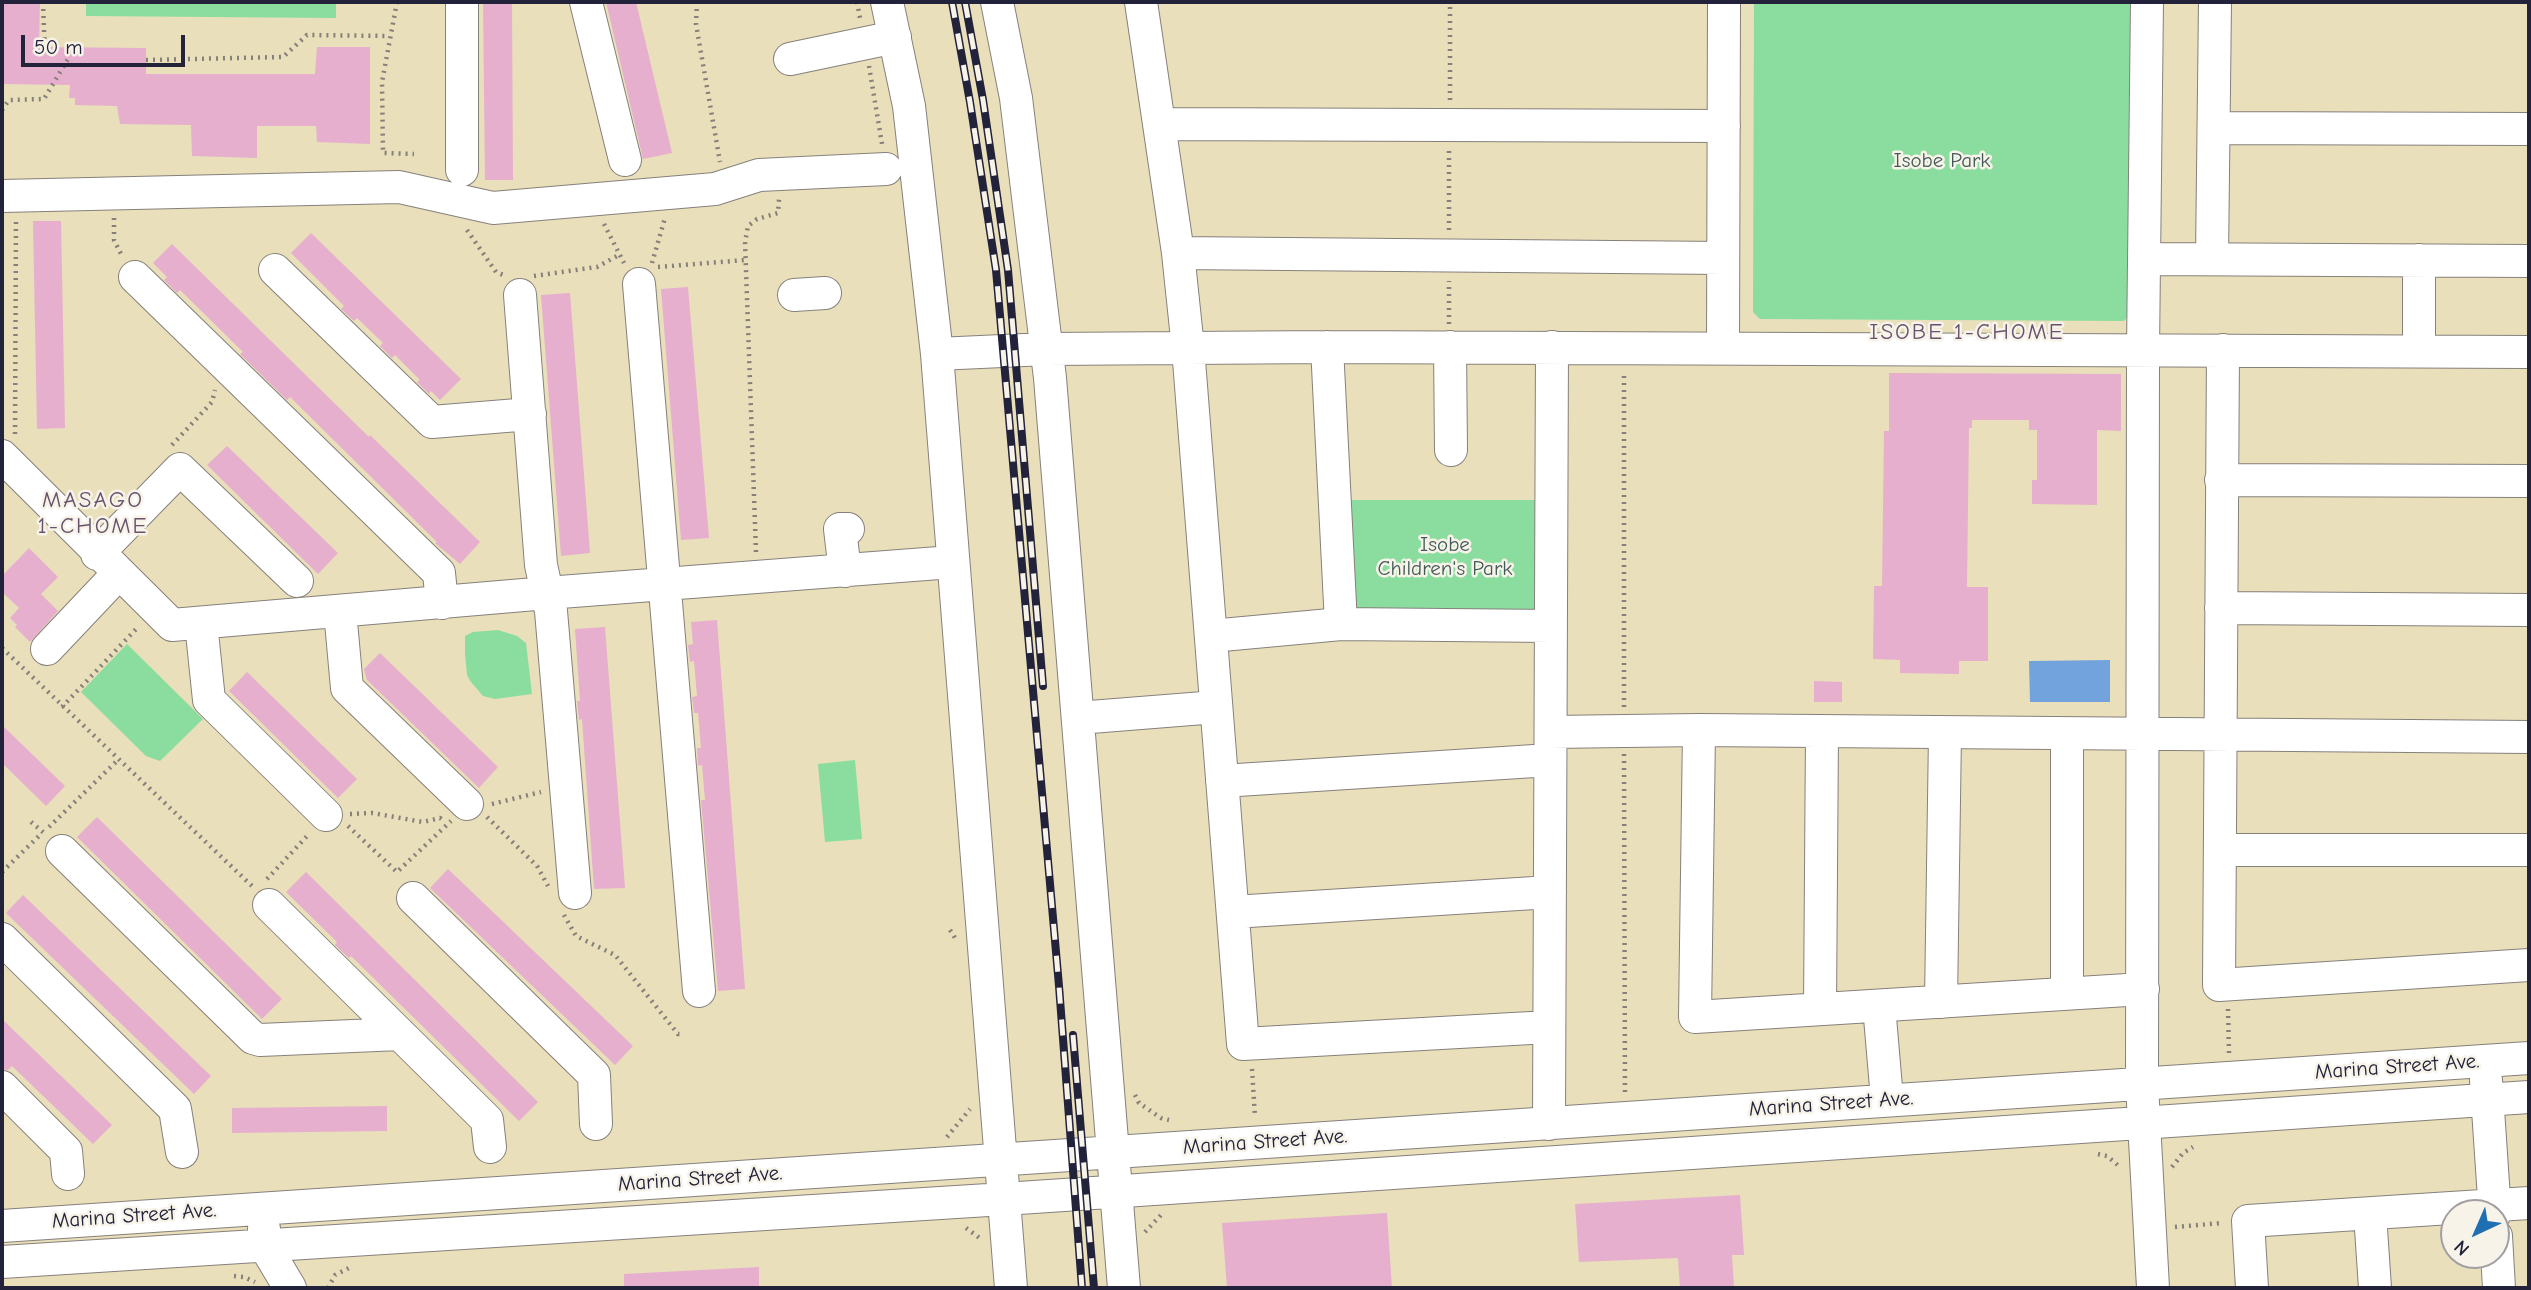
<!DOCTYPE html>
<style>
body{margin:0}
#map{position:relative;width:2531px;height:1290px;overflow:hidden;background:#e9dfbb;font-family:"Comic Neue",sans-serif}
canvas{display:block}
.frame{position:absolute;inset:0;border:4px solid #22223b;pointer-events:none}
.north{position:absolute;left:2440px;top:1199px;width:70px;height:70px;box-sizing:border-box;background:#f7f3e8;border:2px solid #a29fa3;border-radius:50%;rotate:224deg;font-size:19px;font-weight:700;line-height:28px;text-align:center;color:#22223b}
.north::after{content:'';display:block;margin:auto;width:24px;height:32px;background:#1f6fb2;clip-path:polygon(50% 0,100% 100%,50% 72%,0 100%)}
.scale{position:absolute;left:21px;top:35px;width:164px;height:32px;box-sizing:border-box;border:4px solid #22223b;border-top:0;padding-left:9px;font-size:21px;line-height:24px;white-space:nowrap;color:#22223b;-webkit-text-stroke:5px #f7f3e8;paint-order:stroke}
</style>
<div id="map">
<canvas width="2531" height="1290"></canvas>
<div class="frame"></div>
<div class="north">N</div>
<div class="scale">50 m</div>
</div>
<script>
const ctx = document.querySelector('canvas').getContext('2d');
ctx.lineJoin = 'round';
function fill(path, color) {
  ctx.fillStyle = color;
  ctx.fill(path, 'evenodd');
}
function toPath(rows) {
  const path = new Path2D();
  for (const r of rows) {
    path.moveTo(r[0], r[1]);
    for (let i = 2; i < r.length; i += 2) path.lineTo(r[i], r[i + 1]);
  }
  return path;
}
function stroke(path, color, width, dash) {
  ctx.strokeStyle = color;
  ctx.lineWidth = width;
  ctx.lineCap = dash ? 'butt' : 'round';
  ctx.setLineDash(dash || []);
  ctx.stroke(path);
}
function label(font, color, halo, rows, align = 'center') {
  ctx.font = font + ' "Comic Neue",sans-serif';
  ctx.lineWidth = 5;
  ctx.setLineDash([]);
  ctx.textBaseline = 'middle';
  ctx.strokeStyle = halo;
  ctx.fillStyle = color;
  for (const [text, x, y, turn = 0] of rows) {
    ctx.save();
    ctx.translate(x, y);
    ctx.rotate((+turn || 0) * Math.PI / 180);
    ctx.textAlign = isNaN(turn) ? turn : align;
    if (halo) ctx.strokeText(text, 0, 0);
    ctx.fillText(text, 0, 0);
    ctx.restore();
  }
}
const green = toPath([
 [86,2,336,2,336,18,86,16],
 [1754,2,2132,2,2131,313,2124,321,1760,319,1753,312],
 [1348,500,1541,500,1536,615,1350,608],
 [498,630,517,636,526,643,532,694,495,699,483,696,471,682,467,675,465,654,465,636,473,632],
 [127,644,203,719,160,761,146,756,81,692],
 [855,760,862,839,825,842,818,764]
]);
const water = toPath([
 [2110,660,2110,702,2030,702,2029,661]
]);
const building = toPath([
 [2,2,40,2,39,47,146,48,146,74,315,74,317,47,370,47,370,144,317,142,316,126,257,126,257,158,192,156,191,125,120,124,117,106,75,105,75,98,69,98,70,85,2,84],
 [483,2,512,2,513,180,485,180],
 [606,2,636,2,672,153,643,159],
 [33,221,61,221,65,428,37,429],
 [311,233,461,379,440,400,431,391,429,394,417,382,420,380,395,355,392,358,380,346,383,343,357,318,354,321,341,309,344,306,291,253],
 [172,244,369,437,370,435,480,542,460,564,435,543,437,542,290,397,287,400,240,354,243,352,180,290,177,293,164,280,167,277,153,263],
 [688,287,709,538,681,540,661,289],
 [570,293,590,553,561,556,541,295],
 [1889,373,2121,374,2121,431,2097,430,2097,505,2032,504,2032,480,2037,480,2037,430,2029,430,2029,420,1972,420,1972,428,1969,428,1967,587,1988,587,1988,661,1959,661,1959,674,1900,673,1900,660,1873,659,1874,586,1882,586,1884,431,1889,431],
 [227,446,338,553,318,574,207,465],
 [29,548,58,577,41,594,58,611,30,642,15,627,17,625,10,618,19,608,2,592,2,576],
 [717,620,745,989,718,991,701,800,705,800,702,765,698,766,697,748,701,748,698,713,694,713,692,697,697,696,694,661,690,662,688,645,693,644,691,622],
 [605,627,625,888,594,889,582,719,579,720,577,701,580,701,575,629],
 [380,653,498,767,479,788,367,680,364,669],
 [247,672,357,779,338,798,229,691],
 [1814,681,1842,682,1842,702,1814,702],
 [2,725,65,786,46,806,2,763],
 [97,817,282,999,262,1019,77,837],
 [448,869,633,1046,615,1065,430,888],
 [306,872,538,1102,519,1121,351,956,349,958,335,945,337,942,286,892],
 [23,895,211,1076,194,1094,6,913],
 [2,1019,112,1125,93,1144,12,1066,8,1070,2,1069],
 [387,1106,387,1131,232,1133,232,1108],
 [1740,1195,1744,1255,1732,1255,1734,1288,1680,1288,1678,1258,1579,1262,1575,1204],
 [1387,1213,1392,1288,1227,1288,1222,1223],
 [759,1267,759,1288,624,1288,624,1274]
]);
const path = toPath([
 [43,2,45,57],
 [397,2,382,82,383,153,414,154],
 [697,2,696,24,720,162],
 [857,2,860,18],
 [146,60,283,57,307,35,389,36],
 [869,66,882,144],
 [1450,100,1450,2],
 [2,110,9,100,44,99,68,59,69,52],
 [114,218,114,240,122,256],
 [604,224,624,263],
 [467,230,496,272,506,276],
 [1449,230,1449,151],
 [652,263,665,218],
 [658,267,745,260],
 [534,276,597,267,619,255],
 [1449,324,1449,281],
 [15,434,16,219],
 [172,445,212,402,215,390],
 [756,552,745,242,748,226,757,219,778,213,779,199],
 [2,648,252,886],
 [62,707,139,626],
 [1624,707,1624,373],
 [1624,754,1625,1092],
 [492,804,541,792],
 [350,814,372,813,423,822,440,818,444,821],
 [487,817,537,866,548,886],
 [31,822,44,833],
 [348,826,397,872,451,821],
 [49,827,119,759],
 [2,872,40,835],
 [267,879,309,834],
 [564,915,576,936,615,955,678,1034,683,1034],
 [950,930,957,941],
 [2228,1009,2229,1053],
 [1252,1069,1255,1117],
 [1135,1095,1139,1103,1161,1118,1169,1120],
 [947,1137,970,1109],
 [2098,1154,2107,1156,2120,1167],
 [2172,1167,2183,1153,2193,1147],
 [2175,1227,2222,1223],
 [966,1228,981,1239],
 [1145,1232,1161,1215],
 [234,1276,244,1277,255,1282],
 [328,1288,335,1275,349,1268]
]);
const minor = toPath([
 [586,2,625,160],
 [887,2,909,106,937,354,1011,1288],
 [997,2,1016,98,1050,378,1124,1288],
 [1141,2,1178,253,1188,348,1243,1044,1549,1027],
 [2147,2,2143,350,2142,1085,2153,1288],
 [790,59,895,37],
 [1161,124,1724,126],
 [2214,128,2529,129],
 [462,170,462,2],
 [2,196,399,187,493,208,715,189,759,175,886,169],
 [1178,253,1723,258],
 [2145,259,2529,261],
 [2212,259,2215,2],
 [2419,260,2419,351],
 [275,270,432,422,530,414],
 [135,277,439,573,442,603],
 [639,284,699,991],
 [520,295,541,565,551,611,575,893],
 [794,295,825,293],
 [1327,347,1341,624],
 [1450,347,1451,450],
 [1723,348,1724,2],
 [2223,350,2219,985,2529,965],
 [937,354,1046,349,1327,347,2529,352],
 [2,456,172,625,547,593,952,562],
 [2221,480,2529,481],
 [97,554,180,469,297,581],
 [845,571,840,529,848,529],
 [2221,608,2529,610],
 [340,611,347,688,467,804],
 [201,623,209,700,326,815],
 [1211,636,1341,624,1551,626],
 [47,649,118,574],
 [1078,718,1216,707],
 [1699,730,1695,1017,2143,989],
 [1551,732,1699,730,2529,737],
 [1222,781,1550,760],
 [2221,850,2529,850],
 [62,851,253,1038,260,1040,400,1034],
 [413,898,594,1075,596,1124],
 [269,905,487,1120,490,1147],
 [1233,912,1550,892],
 [2,939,175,1109,182,1152],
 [2067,993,2067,735],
 [1941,1002,1945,733],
 [1879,1006,1887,1099],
 [1820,1009,1822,732],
 [2486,1080,2495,1213],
 [2,1087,66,1151,68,1174],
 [1549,1124,1552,347],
 [2370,1214,2375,1288],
 [2,1226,2529,1058],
 [264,1229,265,1246,290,1288],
 [2496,1236,2499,1288],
 [2,1262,1004,1199,2529,1097],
 [2252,1288,2248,1221,2529,1203]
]);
const rail = toPath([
 [952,2,970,102,996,270,1059,986,1082,1288],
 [965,2,983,100,1008,270,1043,686],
 [1073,1035,1094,1288]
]);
const parkNames = [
 ["Isobe Park",1942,161],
 ["Isobe",1445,545],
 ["Children's Park",1445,569]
];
const streetNames = [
 ["Marina Street Ave.",2397,1067,-4],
 ["Marina Street Ave.",1831,1104,-4],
 ["Marina Street Ave.",1265,1142,-4],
 ["Marina Street Ave.",700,1179,-4],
 ["Marina Street Ave.",134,1216,-4]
];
const neighbourhoodNames = [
 ["ISOBE 1-CHOME",1967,332],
 ["MASAGO",93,500],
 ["1-CHOME",93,526]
];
fill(green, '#8add9e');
fill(water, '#72a3dd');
fill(building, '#e6afcd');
stroke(minor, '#86807b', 34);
stroke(path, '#86807b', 4.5, [2, 5]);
stroke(minor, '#fff', 32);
stroke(rail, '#22223b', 8);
stroke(rail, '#f7f3e8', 5, [16]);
label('21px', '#415a59', '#f7f3e8', parkNames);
label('21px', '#22223b', '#f7f3e8', streetNames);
ctx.letterSpacing = '2px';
label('23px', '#67536e', '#f7f3e8', neighbourhoodNames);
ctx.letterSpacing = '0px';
</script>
